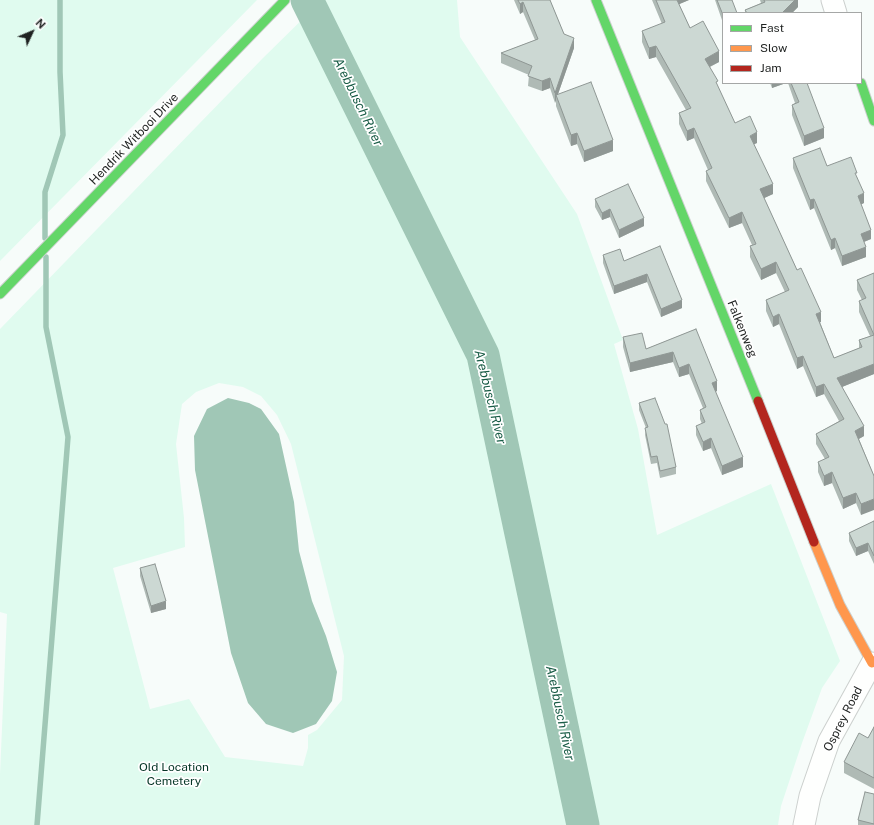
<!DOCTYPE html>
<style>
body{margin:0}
#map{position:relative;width:874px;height:825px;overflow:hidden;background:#f7fcfa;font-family:"Public Sans",sans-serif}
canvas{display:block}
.legend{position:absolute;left:722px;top:12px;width:140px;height:72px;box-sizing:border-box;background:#fff;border:1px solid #a5a7a6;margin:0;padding:5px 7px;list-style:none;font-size:12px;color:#1f2221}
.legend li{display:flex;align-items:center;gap:8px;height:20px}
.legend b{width:20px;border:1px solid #a5a7a6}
.north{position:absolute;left:12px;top:12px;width:40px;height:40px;-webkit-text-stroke:3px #fff;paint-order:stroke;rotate:46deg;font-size:11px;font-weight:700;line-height:16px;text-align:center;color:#1f2221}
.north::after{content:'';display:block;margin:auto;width:14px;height:18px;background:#1f2221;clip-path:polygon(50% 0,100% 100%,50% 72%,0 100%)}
</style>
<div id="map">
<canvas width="874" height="825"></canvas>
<ul class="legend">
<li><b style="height:5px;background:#63d668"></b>Fast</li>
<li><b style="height:5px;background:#ff974d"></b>Slow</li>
<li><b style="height:5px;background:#b3261e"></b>Jam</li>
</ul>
<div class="north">N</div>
</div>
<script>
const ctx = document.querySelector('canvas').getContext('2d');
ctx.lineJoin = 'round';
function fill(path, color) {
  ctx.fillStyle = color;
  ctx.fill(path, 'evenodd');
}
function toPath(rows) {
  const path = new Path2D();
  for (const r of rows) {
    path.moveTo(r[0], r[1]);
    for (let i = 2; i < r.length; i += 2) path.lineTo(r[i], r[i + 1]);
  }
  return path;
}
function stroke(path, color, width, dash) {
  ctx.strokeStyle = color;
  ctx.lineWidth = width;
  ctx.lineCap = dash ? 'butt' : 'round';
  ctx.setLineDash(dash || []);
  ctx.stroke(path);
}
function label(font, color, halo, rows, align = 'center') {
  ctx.font = font + ' "Public Sans",sans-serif';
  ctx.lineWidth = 3.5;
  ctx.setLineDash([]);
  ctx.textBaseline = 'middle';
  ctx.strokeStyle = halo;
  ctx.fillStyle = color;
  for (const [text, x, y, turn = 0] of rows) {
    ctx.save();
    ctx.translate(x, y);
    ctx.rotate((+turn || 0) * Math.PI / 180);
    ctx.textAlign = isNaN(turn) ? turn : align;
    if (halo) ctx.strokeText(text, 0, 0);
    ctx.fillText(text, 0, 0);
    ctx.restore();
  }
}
const green = toPath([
 [0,0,257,0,0,261],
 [322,0,457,0,460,37,577,214,623,340,614,344,638,429,657,535,771,484,840,661,822,688,802,743,781,806,778,825,0,825,0,774,7,614,0,612,0,329,263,58],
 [219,383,243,387,261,396,277,415,291,444,344,656,342,700,317,730,308,735,308,748,303,766,225,757,189,699,150,709,113,568,185,547,184,518,176,444,182,404,196,392]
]);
const water = toPath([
 [228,398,249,403,261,409,279,434,294,502,299,551,312,601,326,636,337,672,332,701,316,724,293,733,266,724,248,703,231,653,195,470,194,436,207,409]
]);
const stream = toPath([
 [45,238,45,192,63,135,60,72,60,0],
 [37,825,68,437,46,327,46,257]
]);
const river = toPath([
 [307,0,483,355,583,825]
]);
const street = toPath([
 [832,0,836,13],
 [804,825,810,796,829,741,872,663]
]);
const fast = toPath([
 [596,0,758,401],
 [861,83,874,121],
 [0,294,285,0]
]);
const slow = toPath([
 [814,542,840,605,872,663,874,661]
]);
const jam = toPath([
 [758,401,814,542]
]);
const wall = toPath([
 [514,0,550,0,564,34,574,48,558,94,613,151,584,162,577,144,571,146,556,106,556,100,555,103,550,88,542,91,528,86,529,75,501,63,501,53,535,40,523,12,520,14],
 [652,0,689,0,679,4,690,28,719,62,710,67,718,87,735,123,757,143,754,144,773,194,764,198,821,322,820,322,834,358,859,348,859,340,870,336,859,312,859,301,862,300,857,290,857,280,874,273,874,374,842,387,864,436,859,439,874,476,861,515,856,503,843,509,832,483,824,486,818,472,818,462,825,459,816,444,816,434,839,421,824,394,816,397,803,366,797,369,779,324,773,327,766,311,766,300,785,292,776,273,761,280,750,257,750,246,752,245,742,223,729,228,706,181,706,171,708,170,694,138,687,141,679,124,679,113,686,110,656,57,649,59,642,42,642,31,662,24],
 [715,0,732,0,723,13,723,23],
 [760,0,798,0,798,7,792,13,745,13,745,10,761,3],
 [770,83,786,83,772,88],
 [788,83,807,83,824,138,804,146,792,115,792,105,795,103],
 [793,158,827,166,857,177,864,203,861,204,871,239,864,242,866,257,842,266,835,248,831,250,814,208,810,210,793,168],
 [595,199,644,226,619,238,610,217,602,220,595,207],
 [660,246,682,308,661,317,647,282,614,294,603,263,603,255,624,261],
 [696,329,717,391,715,392,743,467,722,475,711,448,703,451,696,435,696,426,702,424,700,419,700,410,703,408,689,374,679,377,673,362,630,372,623,347,623,337,646,349],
 [639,403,676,467,676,474,660,478,657,463,651,464,645,435,646,428,639,410],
 [874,521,874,564,868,551,856,556,849,541,849,533],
 [140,568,166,609,151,613,140,576],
 [874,727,874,789,844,773,844,762,868,738],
 [874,794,874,825,858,825,858,820]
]);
const shadedWall = toPath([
 [675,0,689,0,675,6],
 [795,0,798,0,798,7,792,13,782,13],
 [523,2,523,12,520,14,520,4],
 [574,38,574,48,557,97,556,95,556,100,555,103,555,93],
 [656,46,656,57,649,59,649,48],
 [719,51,719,62,705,69,705,59],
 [550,78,550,88,542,91,542,81],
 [772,83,786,83,772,88],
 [694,128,694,138,687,141,687,131],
 [824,128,824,138,804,146,804,136],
 [757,132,757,143,750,146,750,136],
 [577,133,577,144,571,146,571,135],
 [613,140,613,151,584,162,584,151],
 [773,184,773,194,760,200,760,189],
 [864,193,864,203,858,206,858,196],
 [814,199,814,208,810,210,810,200],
 [610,209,610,217,602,220,602,213],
 [742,212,742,223,729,228,729,218],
 [644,218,644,226,619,238,619,230],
 [871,230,871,239,861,243,861,234],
 [835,238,835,248,831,250,831,240],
 [866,247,866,257,842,266,842,256],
 [776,262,776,273,761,280,761,269],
 [647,274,647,282,614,294,614,286],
 [682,300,682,308,661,317,661,309],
 [821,312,821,322,816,324,816,314],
 [779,314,779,324,773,327,773,317],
 [673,352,673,362,630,372,630,363],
 [803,356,803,366,797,369,797,358],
 [689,364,689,374,679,377,679,368],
 [874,364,874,374,837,389,837,378],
 [717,381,717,391,712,393,712,383],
 [824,384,824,394,816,397,816,387],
 [864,426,864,436,855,441,855,431],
 [711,438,711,448,703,451,703,442],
 [743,457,743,467,722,475,722,466],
 [832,472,832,483,824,486,824,476],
 [856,493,856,503,843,509,843,498],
 [874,499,874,510,861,515,861,504],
 [868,543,868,551,856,556,856,548],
 [166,601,166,609,151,613,151,606]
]);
const building = toPath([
 [518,0,550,0,564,34,574,38,555,93,550,78,542,81,528,76,532,66,501,53,538,39,523,2,520,4,518,0],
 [656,0,677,0,690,28,703,21,719,51,705,59,718,81,716,82,735,123,750,116,757,132,750,136,773,184,760,189,797,270,801,268,821,312,816,314,834,358,862,347,859,340,874,335,859,301,866,298,857,280,874,273,874,364,837,378,864,426,855,431,874,476,874,499,861,504,856,493,843,498,832,472,824,476,818,462,829,457,816,434,844,419,824,384,816,387,803,356,797,358,779,314,773,317,766,300,789,290,776,262,761,269,750,246,756,244,742,212,729,218,706,171,712,168,694,128,687,131,679,113,691,108,656,46,649,48,642,31,665,22,656,0],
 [717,0,732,0,737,13,723,13,723,15,717,0],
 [764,0,795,0,782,13,747,13,745,10,765,2,764,0],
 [591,82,613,140,584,151,577,133,571,135,556,95,591,82],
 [791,83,807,83,824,128,804,136,792,105,799,102,791,83],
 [820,148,827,166,851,157,857,173,855,173,864,193,858,196,871,230,861,234,866,247,842,256,835,238,831,240,814,199,810,200,793,158,820,148],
 [628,184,644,218,619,230,610,209,602,213,595,199,628,184],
 [660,246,682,300,661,309,647,274,614,286,603,255,620,249,624,261,660,246],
 [696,329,717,381,712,383,743,457,722,466,711,438,703,442,696,426,705,422,700,410,706,407,689,364,679,368,673,352,630,363,623,337,642,333,646,349,696,329],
 [655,398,665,424,667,424,676,467,660,471,657,456,651,457,645,428,648,427,639,403,655,398],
 [874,521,874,556,868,543,856,548,849,533,874,521],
 [155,564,166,601,151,606,140,568,155,564],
 [874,727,874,778,844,762,859,733,868,738,874,727],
 [865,792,874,794,874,824,858,820,865,792]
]);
const streetNames = [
 ["Hendrik Witbooi Drive",134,139,-46],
 ["Falkenweg",742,329,68],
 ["Osprey Road",843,719,-63]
];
const parkNames = [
 ["Old Location",174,767],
 ["Cemetery",174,781]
];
const waterNames = [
 ["Arebbusch River",358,102,64],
 ["Arebbusch River",490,397,76],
 ["Arebbusch River",560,713,78]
];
fill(green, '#e0fbef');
fill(water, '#a0c7b6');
stroke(stream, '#a0c7b6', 5.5);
stroke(river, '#a0c7b6', 33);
stroke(street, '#ccd0ce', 23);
stroke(fast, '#ccd0ce', 11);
stroke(slow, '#ccd0ce', 11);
stroke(jam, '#ccd0ce', 11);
stroke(street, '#fefffe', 21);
stroke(fast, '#63d668', 9);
stroke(slow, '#ff974d', 9);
stroke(jam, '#b3261e', 9);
fill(wall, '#afbab5');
fill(shadedWall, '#8f9794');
fill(building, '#ccd8d3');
stroke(building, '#8f9794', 1);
label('12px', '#1f2221', '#fff', streetNames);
label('12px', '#043525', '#fff', parkNames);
label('italic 13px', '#195c46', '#fff', waterNames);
</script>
